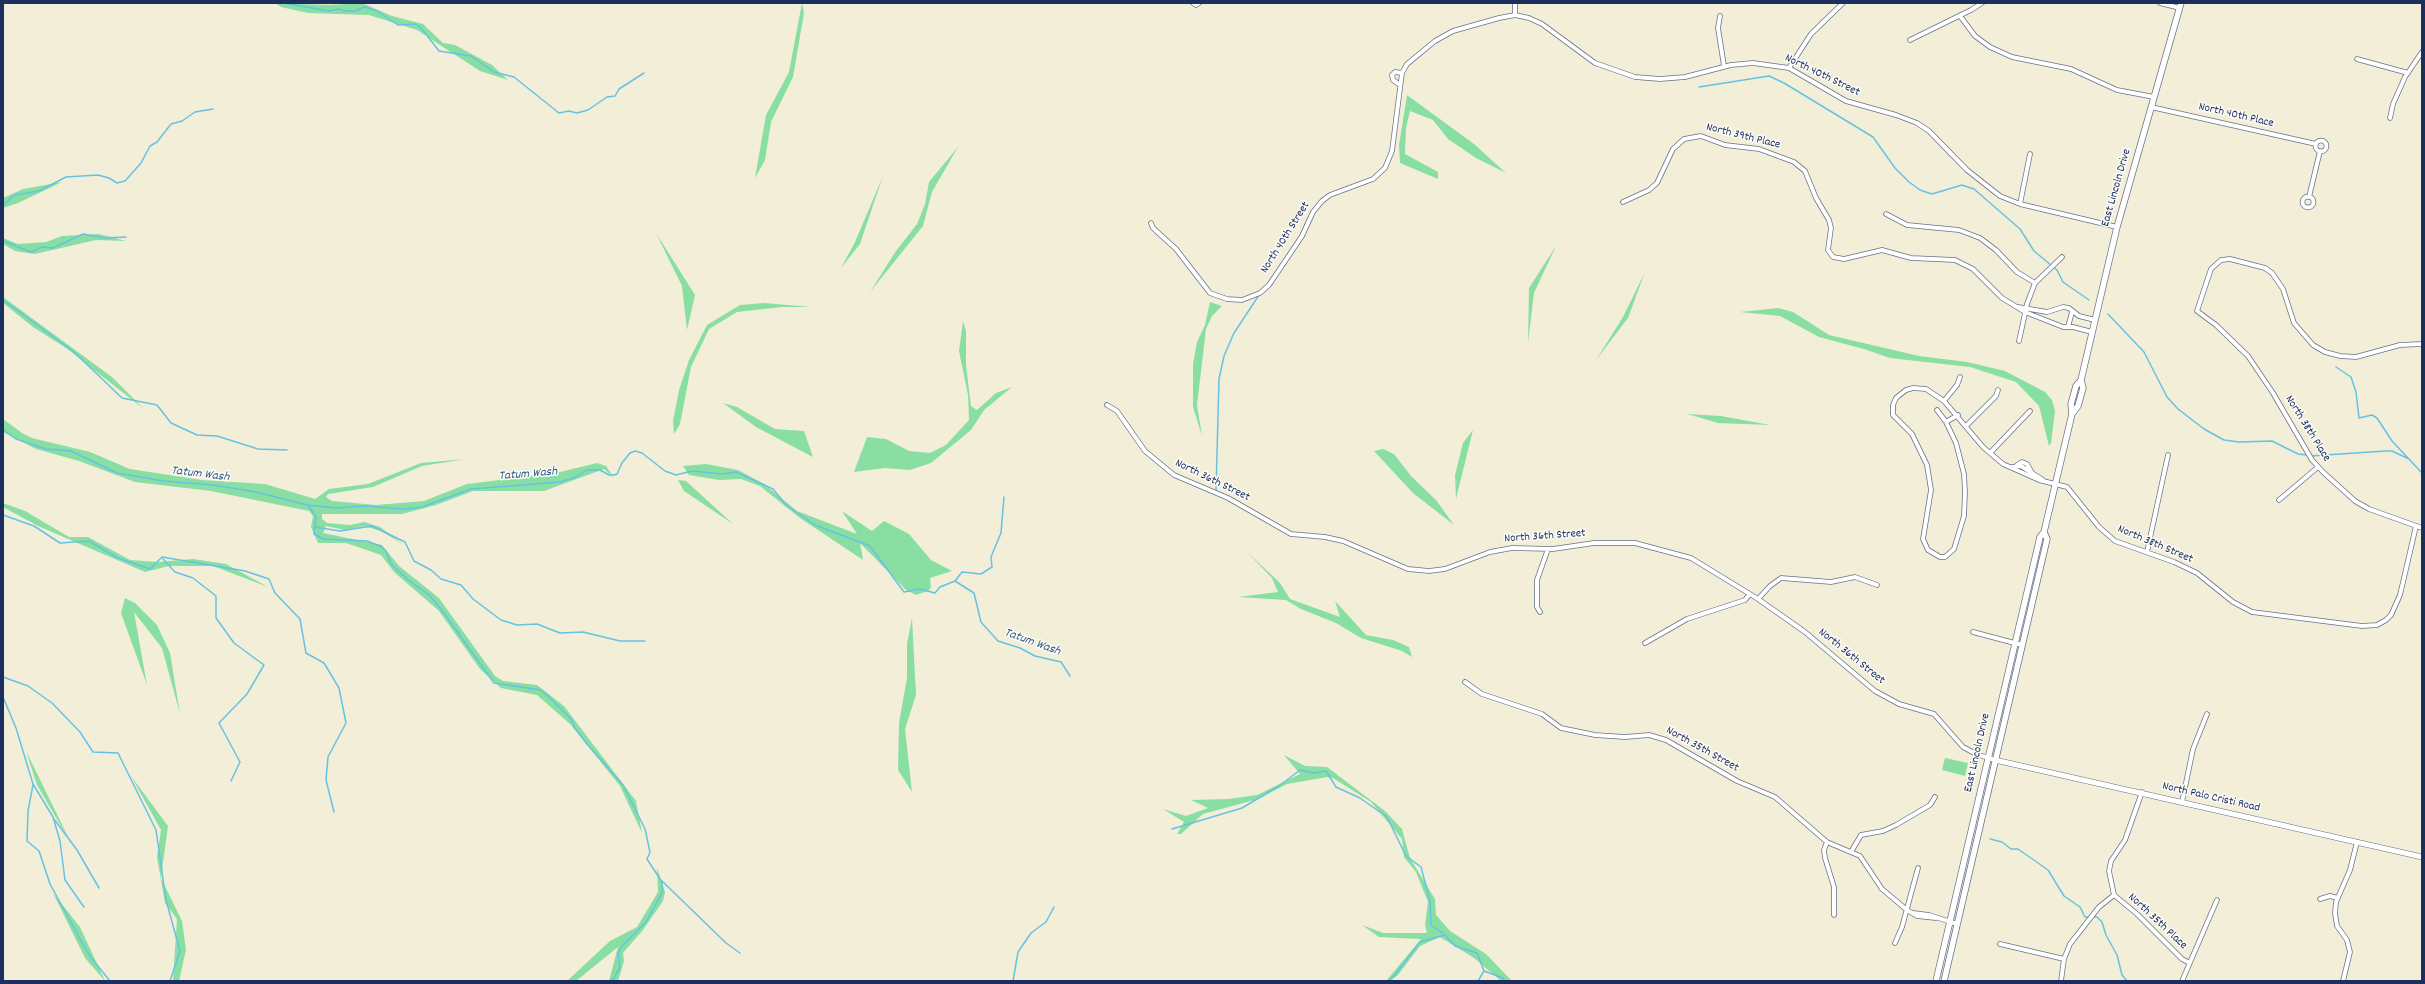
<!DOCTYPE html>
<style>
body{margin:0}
#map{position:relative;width:2425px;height:984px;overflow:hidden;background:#f3eed8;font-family:Dekko,sans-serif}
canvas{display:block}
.frame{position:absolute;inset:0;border:4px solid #1b2f5e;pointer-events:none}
</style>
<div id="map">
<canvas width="2425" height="984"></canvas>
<div class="frame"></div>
</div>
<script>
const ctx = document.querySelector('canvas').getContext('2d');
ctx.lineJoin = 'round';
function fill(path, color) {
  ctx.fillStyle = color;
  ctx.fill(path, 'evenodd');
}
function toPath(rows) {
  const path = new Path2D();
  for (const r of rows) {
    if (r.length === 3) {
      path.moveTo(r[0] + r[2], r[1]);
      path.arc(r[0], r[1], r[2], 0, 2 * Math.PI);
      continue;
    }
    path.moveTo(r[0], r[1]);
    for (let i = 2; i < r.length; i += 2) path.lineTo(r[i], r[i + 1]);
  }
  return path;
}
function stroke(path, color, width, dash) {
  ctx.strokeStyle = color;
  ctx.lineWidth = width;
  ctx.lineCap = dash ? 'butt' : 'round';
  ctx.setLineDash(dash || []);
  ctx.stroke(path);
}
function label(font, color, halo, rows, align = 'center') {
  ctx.font = font + ' Dekko,sans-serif';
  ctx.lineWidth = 3;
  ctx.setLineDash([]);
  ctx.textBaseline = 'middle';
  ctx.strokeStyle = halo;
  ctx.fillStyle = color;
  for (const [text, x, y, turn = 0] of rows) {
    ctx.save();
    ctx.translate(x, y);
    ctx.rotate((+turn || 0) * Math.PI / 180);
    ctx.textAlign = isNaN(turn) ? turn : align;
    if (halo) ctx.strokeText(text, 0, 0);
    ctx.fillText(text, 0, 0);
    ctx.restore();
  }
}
const green = toPath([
 [275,3,329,5,362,3,392,16,423,24,443,43,455,45,492,65,508,80,480,71,417,30,369,15,308,13,281,7],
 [802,3,804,13,793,77,771,122,765,160,755,178,766,115,789,72],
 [1407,95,1474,144,1506,173,1476,158,1448,139,1433,120,1410,111,1406,128,1405,154,1438,172,1438,179,1400,163,1399,145],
 [958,147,932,192,923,226,870,292,896,251,917,224,925,204,929,182],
 [883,176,860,244,841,268,855,242],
 [62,182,18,203,3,208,3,198,23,189],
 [656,233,695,295,687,330,682,286],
 [99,234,126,241,96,240,35,254,15,251,3,244,3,238,18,244,46,242,62,236],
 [1556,246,1534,293,1528,343,1529,288],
 [1645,272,1628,318,1596,360,1623,317],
 [3,297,112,377,144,409,66,348,33,327,3,303],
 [1210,302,1222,306,1212,316,1206,329,1197,405,1202,436,1193,407,1193,364,1197,342,1205,325],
 [764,303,811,307,782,307,737,312,709,329,691,367,680,424,674,434,673,421,679,390,689,360,707,325,740,305],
 [1778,308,1793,312,1829,335,1919,356,1967,362,2005,371,2045,392,2052,400,2055,411,2051,443,2049,446,2039,406,2016,382,1970,367,1890,358,1864,349,1819,337,1780,316,1740,312],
 [963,321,966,331,966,365,971,406,977,410,996,393,1012,387,984,410,971,430,931,463,910,470,885,468,854,472,867,437,886,439,909,451,930,453,946,445,969,420,968,395,959,351],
 [723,403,737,407,775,429,804,431,813,457,756,427],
 [1687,414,1721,416,1770,425,1718,423],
 [3,419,22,433,32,438,90,452,130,469,202,480,265,484,315,499,329,489,368,484,421,463,466,459,422,466,373,487,328,494,326,497,332,501,376,505,424,501,467,484,556,473,597,463,606,466,614,478,604,469,544,491,473,491,436,505,402,514,322,514,322,519,327,523,350,525,364,522,380,527,404,545,381,531,364,526,345,530,326,526,323,533,382,545,399,566,439,598,495,676,503,681,537,685,564,706,636,801,642,833,620,786,571,725,537,695,501,688,480,669,439,611,394,572,381,555,346,543,318,543,311,527,313,516,309,511,211,491,135,482,79,461,36,449,3,432],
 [1473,430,1456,499,1455,475,1463,443],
 [1383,449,1394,454,1411,476,1436,500,1454,525,1413,493,1374,451],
 [706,464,738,470,764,484,797,511,857,534,842,511,872,531,884,521,909,534,931,560,952,571,930,578,931,588,928,591,916,595,906,590,860,543,863,560,800,518,760,486,741,479,719,480,689,475,683,466],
 [678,480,686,481,733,524,684,491],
 [3,503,25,511,69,537,88,537,130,560,158,562,193,559,226,564,268,587,213,566,169,566,145,572,38,526,3,507],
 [1246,551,1280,583,1290,599,1340,617,1335,601,1366,635,1393,640,1409,647,1412,657,1402,651,1361,638,1336,623,1301,609,1286,600,1238,597,1278,592,1272,578],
 [125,598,135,603,157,625,170,653,180,714,162,648,134,612,147,685,121,613],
 [912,618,916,695,905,729,912,792,898,770,899,723,907,678,907,644],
 [26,751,72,845,37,785],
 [1284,755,1305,766,1327,767,1385,811,1402,829,1410,858,1435,899,1436,915,1450,931,1486,954,1512,981,1501,981,1474,958,1440,937,1420,946,1398,975,1390,981,1386,981,1421,939,1379,937,1362,925,1383,933,1427,933,1425,925,1428,902,1416,872,1404,857,1402,839,1371,802,1333,778,1327,777,1287,784,1258,799,1203,814,1181,834,1177,834,1184,822,1163,809,1186,816,1208,808,1191,800,1228,799,1257,795,1300,774],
 [1945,758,1968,763,1965,776,1942,770],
 [131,776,168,826,161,878,182,921,186,950,179,981,173,981,177,919,165,903,157,857,161,830],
 [657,868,665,892,663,901,643,930,623,953,624,961,618,981,609,981,618,947,576,981,567,981,610,941,637,927,658,892],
 [53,893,80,927,105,981,85,958]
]);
const stream = toPath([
 [284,3,329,11,339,9,345,11,355,11,365,7,377,11,398,25,416,24,422,29,439,51,471,56,494,72,514,77,559,113,569,111,577,113,588,110,607,97,615,96,619,89,644,73],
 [1699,87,1769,76,1784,83,1873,137,1895,168,1909,182,1920,190,1932,194,1962,185,1974,189,2020,229,2034,251,2057,270,2063,282,2089,300],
 [3,205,15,195,39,191,66,177,98,175,109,178,117,183,125,181,141,163,150,146,157,142,171,124,182,121,195,112,213,109],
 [3,241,31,252,42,247,53,248,83,234,104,238,126,237],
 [3,300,74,352,122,398,157,405,171,423,197,435,217,436,258,449,287,450],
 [2108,314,2144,352,2167,397,2178,409,2204,429,2224,440,2239,442,2272,441,2298,454,2307,455],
 [2336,367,2351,377,2356,392,2359,418,2372,415,2377,418,2392,441,2422,473],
 [3,430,16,439,46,449,71,451,117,473,164,481,213,485,256,492,307,505,337,508,364,506,404,509,422,507,471,489,560,482,576,477,586,470,600,470,609,475,614,475,617,474,622,463,630,453,635,451,642,453,665,471,676,475,692,471,723,474,736,472,773,489,786,505,815,525,870,546,904,592,920,589,935,593,940,587,955,581,974,593,981,622,998,641,1020,648,1035,656,1061,662,1070,676],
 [2311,456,2385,451,2392,451,2409,459],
 [1216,491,1219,379,1224,356,1234,333,1259,295],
 [308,505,316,517,314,534,323,539,367,541,380,546,386,551,391,564,406,578,430,596,441,609,494,683,541,690,547,695,572,720,574,727,587,744,623,785,645,829,650,852,647,859,662,882,662,893,646,922,622,946,618,953,620,968,612,981],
 [3,515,34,526,60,543,89,541,118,558,150,569,162,557,245,571,269,579,275,593,300,619,306,653,324,663,339,688,346,723,328,757,326,780,334,812],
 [315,527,340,531,372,526,405,542,414,561,431,570,441,579,461,585,473,599,501,620,517,625,537,624,560,633,583,632,620,641,645,641],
 [163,559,175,572,193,578,216,596,216,618,234,643,264,665,247,694,219,723,240,762,231,781],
 [955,581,962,572,981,574,992,567,991,557,1001,533,1004,497],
 [3,677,28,686,52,703,80,732,93,752,118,753,156,830,166,900,180,951,170,981],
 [3,697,16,728,33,784,53,817,60,841,65,880,84,907],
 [33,785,28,811,27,841,39,851,50,884,89,955,110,981],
 [54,819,77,850,99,888],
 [1172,829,1242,808,1279,786,1300,770,1314,773,1326,771,1336,787,1360,798,1387,817,1406,856,1421,867,1430,901,1431,925,1445,935],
 [1990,839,2002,842,2011,849,2018,849,2048,870,2064,896,2080,907,2085,917,2097,917,2102,922,2106,935,2117,955,2122,975,2127,981],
 [662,881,726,943,740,953],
 [1013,981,1018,952,1031,933,1046,922,1054,907],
 [1388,981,1394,976,1420,942,1445,935,1455,946,1477,953,1484,971,1503,978,1504,981],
 [1478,981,1484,971]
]);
const minor = toPath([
 [1193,3,1196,5,1199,3],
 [2160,3,2180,8],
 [1515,15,1515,3],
 [1720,16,1718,28,1724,66],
 [1960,16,1975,36,1990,47,2012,57,2071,69,2117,90,2154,97],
 [1910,40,1971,10,1982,3],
 [2357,59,2408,73],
 [1789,68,1811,34,1843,3],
 [1400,85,1393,80,1392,75,1395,72,1402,73],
 [2151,107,2316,144],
 [2390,118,2393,104,2405,77,2422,52],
 [2321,146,5.5],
 [2308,202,5.5],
 [2309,197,2320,151],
 [1623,202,1649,190,1657,183,1673,149,1684,139,1701,136,1725,145,1759,149,1794,162,1805,171,1816,198,1829,220,1831,228,1828,250,1833,257,1844,259,1882,250,1911,258,1955,260,1973,269,2002,298,2025,312,2063,327,2073,327,2092,332],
 [2020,204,2030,154],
 [1886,214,1907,225,1959,230,1980,238,1996,250,2017,272,2035,283],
 [1151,223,1153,228,1176,249,1210,293,1227,299,1242,300,1260,293,1269,285,1302,236,1313,212,1322,201,1330,195,1373,179,1385,168,1392,151,1402,73,1407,64,1435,41,1453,31,1499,18,1515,15,1529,18,1542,24,1595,63,1635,77,1660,79,1685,77,1731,65,1753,63,1789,68,1846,101,1896,115,1917,123,1929,131,1967,170,2000,196,2020,204,2117,227],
 [2018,307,2047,312,2063,307,2069,308,2079,316,2095,320],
 [2068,327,2072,312],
 [2019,341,2027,304,2035,283,2062,257],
 [2422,344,2400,345,2356,357,2340,356,2325,352,2313,345,2294,323,2283,289,2272,273,2265,268,2230,259,2221,260,2211,269,2197,311,2216,325,2248,356,2273,393,2312,460,2323,472,2355,501,2369,509,2422,528],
 [1944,401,1957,385,1960,377],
 [1107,405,1117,411,1145,451,1174,475,1228,498,1291,534,1325,537,1343,541,1408,569,1429,571,1445,569,1490,552,1512,548,1553,549,1594,543,1635,543,1691,558,1758,599,1805,632,1875,691,1899,704,1934,714,1963,747,1976,754,1995,760],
 [1937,410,1946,422,1956,443,1964,474,1965,492,1964,516,1954,549,1945,557,1940,557,1928,550,1923,539,1931,490,1927,465,1912,434,1893,415,1893,405,1896,398,1906,390,1913,388,1926,389,1944,401,1983,447,2003,464,2039,480,2067,487,2099,527,2115,541,2174,562,2197,573,2233,602,2252,612,2362,626,2377,625,2386,620,2391,615,2400,595,2416,526],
 [1946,422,1958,415],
 [1966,426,1996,396,1998,390],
 [1990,453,2030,411],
 [2017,465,2022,462,2027,464,2031,471],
 [2011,467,2021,466,2043,480],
 [2279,500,2318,467],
 [2147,552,2168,455],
 [1758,599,1770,586,1781,578,1831,582,1855,577,1877,585],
 [1540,612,1537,607,1537,580,1548,549],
 [1973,632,2022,645],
 [1645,643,1687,619,1745,600,1749,595],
 [1465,682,1482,694,1542,714,1561,728,1595,735,1625,737,1649,735,1666,740,1737,781,1775,797,1827,842,1860,856,1882,889,1907,910,1917,916,1936,918],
 [2182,802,2193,749,2207,714],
 [1827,842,1824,850,1825,858,1834,887,1834,915],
 [1851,852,1861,835,1883,831,1896,825,1930,805,1935,797],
 [2114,895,2137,914,2182,959,2188,962],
 [2320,899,2330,896,2338,898],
 [1913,913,1929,915,1957,924],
 [1895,943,1902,927,1918,868],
 [2000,944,2064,959],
 [2061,981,2064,959,2070,944,2099,907,2114,895,2109,871,2111,861,2125,840,2142,792],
 [2182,981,2217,900],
 [2343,981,2350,952,2347,940,2337,926,2335,913,2336,902,2350,870,2357,842]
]);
const tertiary = toPath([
 [1995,760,2422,857]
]);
const secondary = toPath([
 [2072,414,2078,406,2083,388,2081,380],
 [1936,981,2040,537,2044,532,2072,414,2071,404,2076,386,2081,380,2117,227,2181,3],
 [1944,981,2047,539,2044,532]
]);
const streetNames = [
 ["North 40th Street",1822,76,26],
 ["North 40th Place",2236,116,13],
 ["North 39th Place",1743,137,14],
 ["East Lincoln Drive",2117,188,-74],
 ["North 40th Street",1286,238,-58],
 ["North 38th Place",2307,429,58],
 ["North 36th Street",1212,481,26],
 ["North 36th Street",1545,537,-4],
 ["North 38th Street",2155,545,23],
 ["North 36th Street",1851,657,39],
 ["North 35th Street",1702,750,29],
 ["East Lincoln Drive",1978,753,-77],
 ["North Palo Cristi Road",2211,798,13],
 ["North 35th Place",2157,922,43]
];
const waterNames = [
 ["Tatum Wash",200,475,7],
 ["Tatum Wash",528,475,-5],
 ["Tatum Wash",1032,643,20]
];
fill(green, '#89dfa2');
stroke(stream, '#66c2e4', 1.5);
stroke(minor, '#677289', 5.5);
stroke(tertiary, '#677289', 6);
stroke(secondary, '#677289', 7);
stroke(minor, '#fff', 4);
stroke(tertiary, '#fff', 5);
stroke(secondary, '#fff', 5.5);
label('12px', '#1b2f5e', '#fdfcf7', streetNames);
label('italic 13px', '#325b86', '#fdfcf7', waterNames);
</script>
